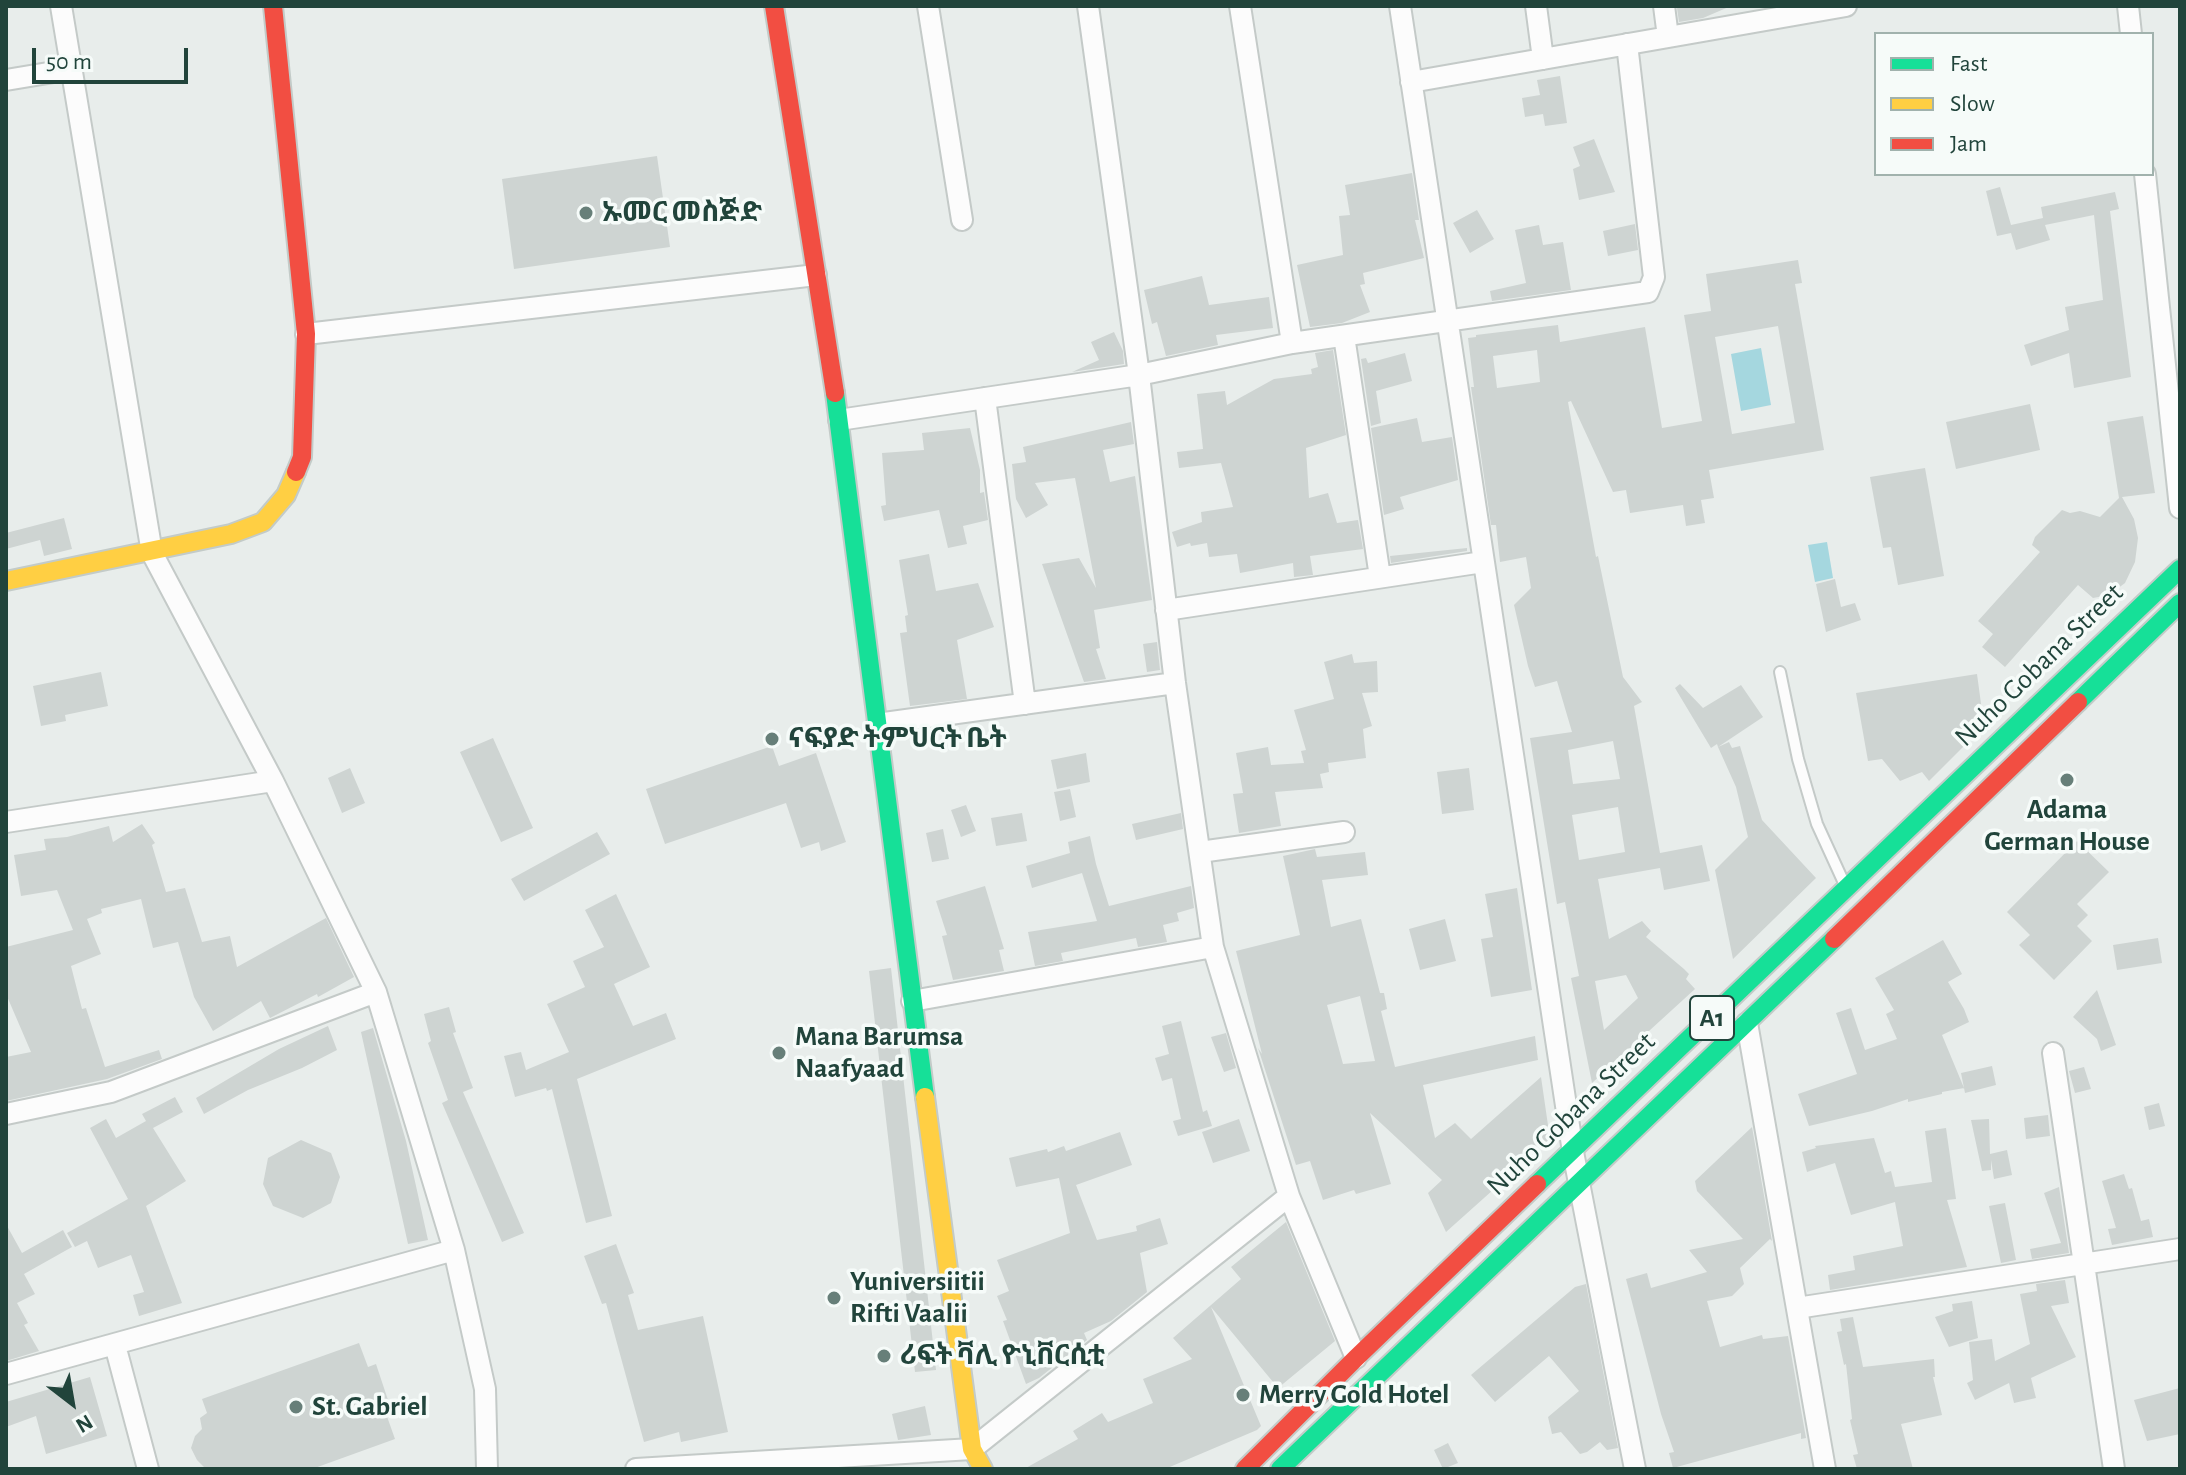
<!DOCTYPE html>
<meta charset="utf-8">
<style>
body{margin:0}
#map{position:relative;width:2186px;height:1475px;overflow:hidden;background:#e8edeb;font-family:"Alegreya Sans",sans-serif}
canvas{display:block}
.frame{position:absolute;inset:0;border:8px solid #21443b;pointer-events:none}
.legend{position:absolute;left:1874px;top:32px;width:280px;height:144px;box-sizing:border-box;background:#f6fbf9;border:2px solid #a1b2ad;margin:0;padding:10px 14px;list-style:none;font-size:24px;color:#21443b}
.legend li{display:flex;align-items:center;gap:16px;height:40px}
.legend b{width:40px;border:2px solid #a1b2ad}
.north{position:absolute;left:32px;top:1363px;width:80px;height:80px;-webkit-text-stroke:6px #f6fbf9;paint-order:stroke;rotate:149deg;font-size:22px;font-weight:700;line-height:32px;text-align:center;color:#21443b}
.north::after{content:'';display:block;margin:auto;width:28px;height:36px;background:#21443b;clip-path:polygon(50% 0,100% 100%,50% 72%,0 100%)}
.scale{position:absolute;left:32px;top:48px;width:156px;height:36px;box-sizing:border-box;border:4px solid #21443b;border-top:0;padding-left:10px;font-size:24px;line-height:28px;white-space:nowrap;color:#21443b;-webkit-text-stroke:6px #f6fbf9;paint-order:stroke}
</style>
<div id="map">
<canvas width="2186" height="1475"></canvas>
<div class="frame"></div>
<ul class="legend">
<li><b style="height:10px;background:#16e098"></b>Fast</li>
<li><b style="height:10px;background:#ffcf43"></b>Slow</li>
<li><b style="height:10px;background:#f24e42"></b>Jam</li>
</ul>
<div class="north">N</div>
<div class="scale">50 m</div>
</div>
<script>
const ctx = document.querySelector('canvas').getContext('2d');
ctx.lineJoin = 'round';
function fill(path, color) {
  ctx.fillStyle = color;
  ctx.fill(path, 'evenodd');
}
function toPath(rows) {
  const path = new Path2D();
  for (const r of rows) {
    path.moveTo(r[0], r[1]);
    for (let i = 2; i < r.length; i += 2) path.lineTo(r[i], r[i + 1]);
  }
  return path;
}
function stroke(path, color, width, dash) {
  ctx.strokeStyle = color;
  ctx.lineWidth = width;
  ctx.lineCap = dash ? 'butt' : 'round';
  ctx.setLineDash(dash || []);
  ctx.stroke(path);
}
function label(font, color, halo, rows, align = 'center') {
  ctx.font = font + ' "Alegreya Sans","Noto Sans Ethiopic",sans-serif';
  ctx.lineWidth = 7;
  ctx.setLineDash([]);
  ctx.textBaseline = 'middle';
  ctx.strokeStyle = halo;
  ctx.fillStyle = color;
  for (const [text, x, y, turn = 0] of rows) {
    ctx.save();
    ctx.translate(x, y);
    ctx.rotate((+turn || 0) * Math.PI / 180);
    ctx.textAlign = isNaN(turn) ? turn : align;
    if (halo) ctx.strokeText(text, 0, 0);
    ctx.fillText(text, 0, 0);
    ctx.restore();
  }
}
const water = toPath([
 [1761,348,1771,405,1741,411,1731,354],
 [1827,542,1833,578,1815,582,1808,545]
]);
const building = toPath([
 [1682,6,1731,6,1703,18,1679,22,1677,8],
 [1560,76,1567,123,1545,126,1543,114,1525,117,1522,98,1540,95,1537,80],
 [1594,139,1615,192,1579,200,1573,169,1580,166,1573,147],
 [657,156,670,247,514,269,502,179],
 [1412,173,1419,220,1415,220,1424,258,1363,273,1365,284,1360,285,1370,312,1342,323,1310,327,1297,265,1343,255,1339,216,1350,215,1345,185],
 [2000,187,2011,225,2043,218,2041,207,2115,192,2119,209,2110,211,2131,377,2074,388,2069,353,2031,366,2024,345,2069,330,2065,307,2103,300,2094,215,2045,225,2050,240,2016,250,2011,233,1997,236,1986,191],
 [1477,210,1494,239,1470,253,1453,223],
 [1635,224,1638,250,1608,256,1603,231],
 [1539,225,1543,245,1563,242,1571,290,1492,301,1490,291,1526,283,1515,230],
 [1798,260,1802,283,1795,284,1824,450,1709,470,1714,498,1701,500,1705,523,1686,526,1683,505,1630,513,1626,490,1613,492,1571,401,1568,402,1596,557,1598,556,1623,677,1642,702,1634,706,1660,853,1702,845,1710,881,1664,890,1660,868,1598,879,1609,939,1642,921,1651,931,1646,937,1684,969,1689,974,1686,979,1695,989,1592,1083,1571,978,1579,976,1565,902,1557,904,1530,738,1572,732,1557,681,1535,687,1528,666,1514,605,1531,588,1526,557,1500,562,1496,525,1491,525,1471,387,1474,387,1468,338,1476,337,1476,335,1558,325,1560,342,1645,327,1662,428,1702,421,1684,315,1711,311,1706,274],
 [1778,326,1795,423,1732,434,1715,337],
 [1537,350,1540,382,1497,388,1493,356],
 [1613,741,1620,779,1573,784,1568,750],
 [1618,807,1625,852,1579,860,1572,815],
 [1626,975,1638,998,1604,1030,1595,981],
 [1202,276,1209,305,1269,297,1273,328,1216,335,1218,345,1166,356,1157,322,1152,324,1144,290],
 [1114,332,1123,351,1124,364,1072,372,1099,360,1091,342],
 [1333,350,1346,435,1306,448,1309,498,1328,493,1337,523,1358,520,1363,549,1310,556,1313,575,1294,577,1293,563,1240,573,1237,554,1209,557,1207,543,1191,546,1190,543,1177,547,1172,532,1202,522,1201,512,1233,507,1221,463,1179,468,1177,452,1203,449,1197,394,1225,391,1227,405,1274,379,1312,374,1311,369,1318,367,1315,353],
 [1405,353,1412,381,1376,391,1381,423,1371,426,1361,359,1366,358,1368,363],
 [2030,404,2040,450,1956,469,1946,422],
 [2143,416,2155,493,2122,497,2134,519,2138,538,2135,562,2125,583,2109,595,2093,598,2078,585,2005,667,1982,647,1993,634,1978,621,2040,552,2032,545,2035,537,2062,510,2070,513,2080,511,2100,517,2119,498,2107,422],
 [1417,418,1422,442,1452,437,1458,480,1400,497,1404,509,1384,515,1371,428],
 [1131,422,1134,444,1103,450,1110,482,1135,476,1152,600,1094,610,1100,648,1096,649,1106,679,1084,682,1042,564,1079,558,1096,588,1075,478,1035,483,1048,505,1026,518,1016,499,1012,464,1026,462,1023,447],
 [970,428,980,470,980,493,984,492,988,520,963,526,967,544,948,548,939,510,884,521,881,506,886,505,882,453,924,450,922,433],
 [1925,468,1944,576,1898,585,1891,547,1883,548,1870,477],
 [64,518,72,549,44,556,40,540,6,549,6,533],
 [1467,548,1467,551,1391,563,1390,556],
 [929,554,936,591,978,583,994,627,957,640,967,699,910,706,900,633,907,632,905,616,908,615,899,560],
 [1835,579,1841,607,1855,603,1861,620,1826,632,1816,584],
 [1157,642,1160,670,1147,672,1143,644],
 [1352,654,1354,663,1377,661,1378,692,1362,693,1372,726,1363,729,1366,758,1328,763,1329,772,1320,774,1323,788,1275,792,1281,826,1239,833,1233,794,1243,793,1236,753,1268,747,1271,765,1304,763,1301,751,1306,750,1294,710,1334,699,1324,662],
 [101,672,108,706,65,715,66,721,41,726,33,686],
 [1977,674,1984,726,1929,781,1922,772,1900,781,1882,759,1868,761,1856,693],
 [1680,684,1703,708,1741,685,1763,717,1718,747,1717,744,1711,748,1675,688],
 [493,738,533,828,501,842,460,752],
 [1729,742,1732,748,1740,746,1762,820,1816,878,1733,959,1715,870,1748,837,1736,787,1718,747],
 [772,746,779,766,816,753,846,842,821,851,819,842,801,848,786,803,665,844,646,789],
 [1086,753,1090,782,1057,789,1051,760],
 [350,768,365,803,342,813,328,778],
 [1469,768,1474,810,1442,814,1437,772],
 [1070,789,1076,817,1060,821,1054,792],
 [966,805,976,831,961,837,951,810],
 [1022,813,1027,841,996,846,991,818],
 [1181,813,1183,829,1136,840,1132,824],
 [142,824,155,843,152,845,166,892,185,888,202,942,230,936,237,967,326,918,354,977,318,997,317,994,270,1018,261,1001,213,1031,194,997,178,942,153,948,141,899,101,909,102,913,87,919,101,954,71,966,82,1009,86,1008,105,1067,159,1050,162,1059,107,1079,6,1101,6,1057,31,1052,6,994,6,947,73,930,57,890,21,896,14,855,46,850,44,839,67,837,109,826,113,842],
 [943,829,949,859,932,862,926,833],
 [597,832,610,854,524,901,511,879],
 [1090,836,1096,864,1109,906,1191,886,1194,908,1177,913,1179,921,1163,925,1167,942,1138,947,1136,938,1061,953,1063,961,1035,966,1028,932,1097,921,1082,873,1032,888,1026,866,1070,853,1068,842],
 [2077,841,2109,872,2077,904,2088,915,2077,926,2092,941,2054,980,2019,945,2030,935,2007,912],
 [1315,849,1317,857,1365,852,1368,875,1322,880,1331,927,1361,919,1380,993,1384,993,1387,1009,1381,1011,1395,1067,1535,1036,1538,1060,1423,1085,1435,1138,1455,1123,1471,1139,1541,1077,1550,1139,1446,1232,1428,1193,1442,1180,1370,1113,1391,1184,1356,1194,1354,1190,1323,1200,1310,1161,1296,1165,1258,1048,1262,1054,1236,951,1300,935,1283,856],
 [1360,996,1375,1061,1343,1064,1327,1005],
 [985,886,1004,949,999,950,1004,971,953,980,942,936,947,935,936,901],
 [1517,888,1532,990,1491,997,1481,939,1493,937,1485,894],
 [616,894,650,967,614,984,633,1026,666,1013,676,1039,577,1079,612,1216,586,1223,552,1089,547,1091,546,1088,515,1097,504,1056,521,1052,526,1070,569,1052,547,1004,585,987,573,961,604,947,585,910],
 [1445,919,1456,961,1420,970,1409,929],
 [2158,938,2162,963,2117,970,2113,945],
 [1943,940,1962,974,1948,982,1964,1009,1969,1022,1942,1035,1964,1088,1942,1092,1942,1094,1908,1102,1908,1099,1872,1111,1809,1126,1798,1094,1857,1074,1836,1013,1851,1008,1865,1050,1897,1039,1886,1014,1894,1010,1875,978],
 [891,968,936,1370,915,1372,869,971],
 [2097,990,2116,1045,2101,1051,2097,1039,2073,1017],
 [449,1007,456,1032,453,1033,473,1088,463,1092,524,1233,502,1242,442,1103,448,1100,428,1043,431,1041,424,1014],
 [1181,1021,1203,1112,1207,1110,1212,1126,1178,1136,1173,1121,1181,1119,1172,1078,1162,1081,1155,1058,1169,1054,1162,1026],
 [328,1026,337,1050,302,1068,248,1090,204,1114,196,1098,279,1049],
 [373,1028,406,1141,428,1240,408,1244,361,1032],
 [1226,1033,1236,1068,1224,1072,1211,1037],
 [1992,1066,1996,1085,1965,1093,1961,1073],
 [2084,1067,2091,1089,2075,1093,2069,1071],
 [175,1097,183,1112,153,1128,186,1181,146,1206,182,1303,139,1316,133,1295,144,1292,131,1255,98,1268,87,1241,75,1247,67,1233,128,1199,90,1128,106,1119,116,1138,146,1121,142,1114],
 [2159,1103,2165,1126,2149,1130,2144,1107],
 [2048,1115,2050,1136,2026,1139,2024,1118],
 [1239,1119,1250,1151,1213,1163,1202,1132],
 [1989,1119,1990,1154,2007,1150,2012,1175,1994,1179,1991,1160,1991,1170,1982,1171,1971,1120],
 [1752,1127,1772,1241,1770,1239,1740,1268,1744,1284,1732,1296,1707,1301,1720,1347,1762,1335,1763,1339,1788,1336,1806,1438,1801,1439,1801,1433,1673,1468,1669,1453,1674,1452,1661,1414,1626,1279,1647,1273,1651,1288,1707,1272,1689,1250,1743,1239,1697,1191,1695,1181],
 [1946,1128,1956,1199,1947,1200,1967,1267,1830,1290,1828,1275,1855,1270,1853,1256,1903,1246,1895,1202,1851,1215,1835,1163,1807,1172,1802,1152,1816,1148,1815,1146,1874,1138,1885,1173,1891,1171,1895,1187,1932,1182,1925,1131],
 [1120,1132,1132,1165,1076,1185,1097,1240,1137,1231,1136,1226,1160,1218,1168,1244,1140,1253,1147,1292,1111,1321,1084,1333,1087,1340,1039,1378,1026,1384,1003,1321,1007,1320,997,1296,1009,1291,997,1260,1070,1233,1059,1178,1016,1187,1009,1158,1047,1149,1048,1152,1064,1146,1066,1151],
 [301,1140,331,1153,340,1177,331,1203,303,1218,273,1206,263,1184,268,1158],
 [2124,1174,2129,1189,2132,1188,2141,1221,2149,1219,2153,1237,2112,1245,2108,1229,2116,1228,2102,1181],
 [2059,1187,2069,1253,2032,1259,2030,1249,2061,1243,2044,1193],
 [2005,1203,2016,1260,2001,1263,1989,1206],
 [1286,1222,1335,1341,1278,1388,1211,1307,1261,1426,1257,1430,1165,1469,1024,1469,1078,1439,1073,1431,1102,1413,1108,1422,1153,1403,1143,1379,1192,1359,1173,1338,1241,1279,1231,1267],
 [6,1224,22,1253,63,1230,72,1247,24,1274,35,1294,17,1303,28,1323,24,1325,39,1351,6,1361],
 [616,1244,634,1293,628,1295,638,1330,703,1316,728,1432,681,1442,679,1432,644,1442,606,1303,602,1304,584,1256],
 [2065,1280,2069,1303,2051,1306,2076,1357,2031,1378,2036,1398,2014,1403,2009,1383,1975,1400,1967,1383,1973,1380,1969,1342,1992,1339,1995,1361,2030,1344,2020,1294,2037,1291,2036,1284],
 [1586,1284,1618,1448,1607,1450,1600,1442,1587,1452,1580,1454,1561,1432,1552,1434,1548,1417,1579,1391,1549,1356,1495,1402,1471,1375,1575,1287],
 [1972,1301,1978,1338,1949,1347,1935,1317,1953,1311,1952,1304],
 [1853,1317,1863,1367,1934,1359,1935,1377,1933,1377,1942,1415,1901,1424,1913,1469,1857,1469,1853,1455,1858,1454,1850,1420,1852,1419,1846,1364,1844,1365,1837,1332,1842,1331,1840,1319],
 [359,1343,368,1367,376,1364,390,1406,384,1408,395,1439,312,1469,206,1469,197,1460,191,1448,195,1436,202,1429,200,1418,207,1413,202,1399],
 [90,1377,107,1436,46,1454,36,1416,6,1427,6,1402],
 [2180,1388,2180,1434,2147,1441,2134,1400],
 [925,1406,931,1435,898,1440,892,1414],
 [1448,1443,1458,1463,1443,1469,1434,1450]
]);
const lane = toPath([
 [1780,672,1798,759,1817,824,1844,883]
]);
const street = toPath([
 [61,6,152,553,273,781,376,992,454,1250,485,1389,487,1469],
 [928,6,962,220],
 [1088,6,1139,375,1175,683,1213,947,1289,1196,1356,1358],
 [1240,6,1292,343],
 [1400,6,1573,1152,1635,1469],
 [1536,6,1543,59],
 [1664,6,1668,37],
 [2128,6,2131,34],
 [6,80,72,69],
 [1411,82,1846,6],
 [2145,174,2180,508],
 [306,334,816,275],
 [1344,336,1380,577],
 [985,398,1025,704],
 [839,420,1139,375,1292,343,1648,292,1654,277,1627,44],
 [1166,610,1483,562],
 [877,724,1175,683],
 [6,822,273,781],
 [1200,852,1344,832],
 [912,1001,1213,947],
 [1747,1023,1825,1469],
 [2053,1053,2114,1469],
 [6,1114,111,1092,376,992],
 [1797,1308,2180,1249],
 [115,1345,148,1469],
 [6,1374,454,1250],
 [636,1469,972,1449,1289,1196]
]);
const fast = toPath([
 [835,393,925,1097],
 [2078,702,2180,603],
 [1537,1184,2180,569],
 [1280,1469,1834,939]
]);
const slow = toPath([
 [6,581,231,534,263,522,286,495,296,472],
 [925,1097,972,1449,983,1469]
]);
const jam = toPath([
 [273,6,306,334,302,457,296,472],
 [774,6,835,393],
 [1834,939,2078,702],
 [1245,1469,1356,1358,1537,1184]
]);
const markers = [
 [586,213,8,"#677f79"],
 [772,739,8,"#677f79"],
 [2067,780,8,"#677f79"],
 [779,1053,8,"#677f79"],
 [834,1298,8,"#677f79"],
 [884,1356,8,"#677f79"],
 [1243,1395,8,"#677f79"],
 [296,1407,8,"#677f79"]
];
const shields = [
 [1712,1018,44]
];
const shieldNames = [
 ["A1",1712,1018]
];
const poiNames = [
 ["ኡመር መስጅድ",602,213],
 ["ናፍያድ ትምህርት ቤት",788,739],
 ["Adama",2067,810,"center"],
 ["German House",2067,842,"center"],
 ["Mana Barumsa",795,1037],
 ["Naafyaad",795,1069],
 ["Yuniversiitii",850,1282],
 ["Rifti Vaalii",850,1314],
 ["ሪፍት ቫሊ ዮኒቨርሲቲ",900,1356],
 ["Merry Gold Hotel",1259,1395],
 ["St. Gabriel",312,1407]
];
const streetNames = [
 ["Nuho Gobana Street",2039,665,-44],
 ["Nuho Gobana Street",1571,1114,-44]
];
fill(water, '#a5d7df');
fill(building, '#ced4d2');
stroke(lane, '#c4cac8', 14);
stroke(street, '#c4cac8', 24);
stroke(fast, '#c3cbc8', 22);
stroke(slow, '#c3cbc8', 22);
stroke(jam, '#c3cbc8', 22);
stroke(lane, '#fcfcfc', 10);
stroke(street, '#fcfcfc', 20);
stroke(fast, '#16e098', 18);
stroke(slow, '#ffcf43', 18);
stroke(jam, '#f24e42', 18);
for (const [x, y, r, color] of markers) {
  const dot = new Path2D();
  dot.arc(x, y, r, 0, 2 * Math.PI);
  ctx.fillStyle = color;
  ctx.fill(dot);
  stroke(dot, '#f6fbf9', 3);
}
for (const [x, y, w] of shields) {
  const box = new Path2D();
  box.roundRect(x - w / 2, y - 22, w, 44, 6);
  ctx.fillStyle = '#f6fbf9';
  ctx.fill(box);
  stroke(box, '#21443b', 2);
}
label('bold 26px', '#21443b', null, shieldNames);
label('bold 28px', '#21443b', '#f6fbf9', poiNames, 'left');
label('28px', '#21443b', '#f6fbf9', streetNames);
</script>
